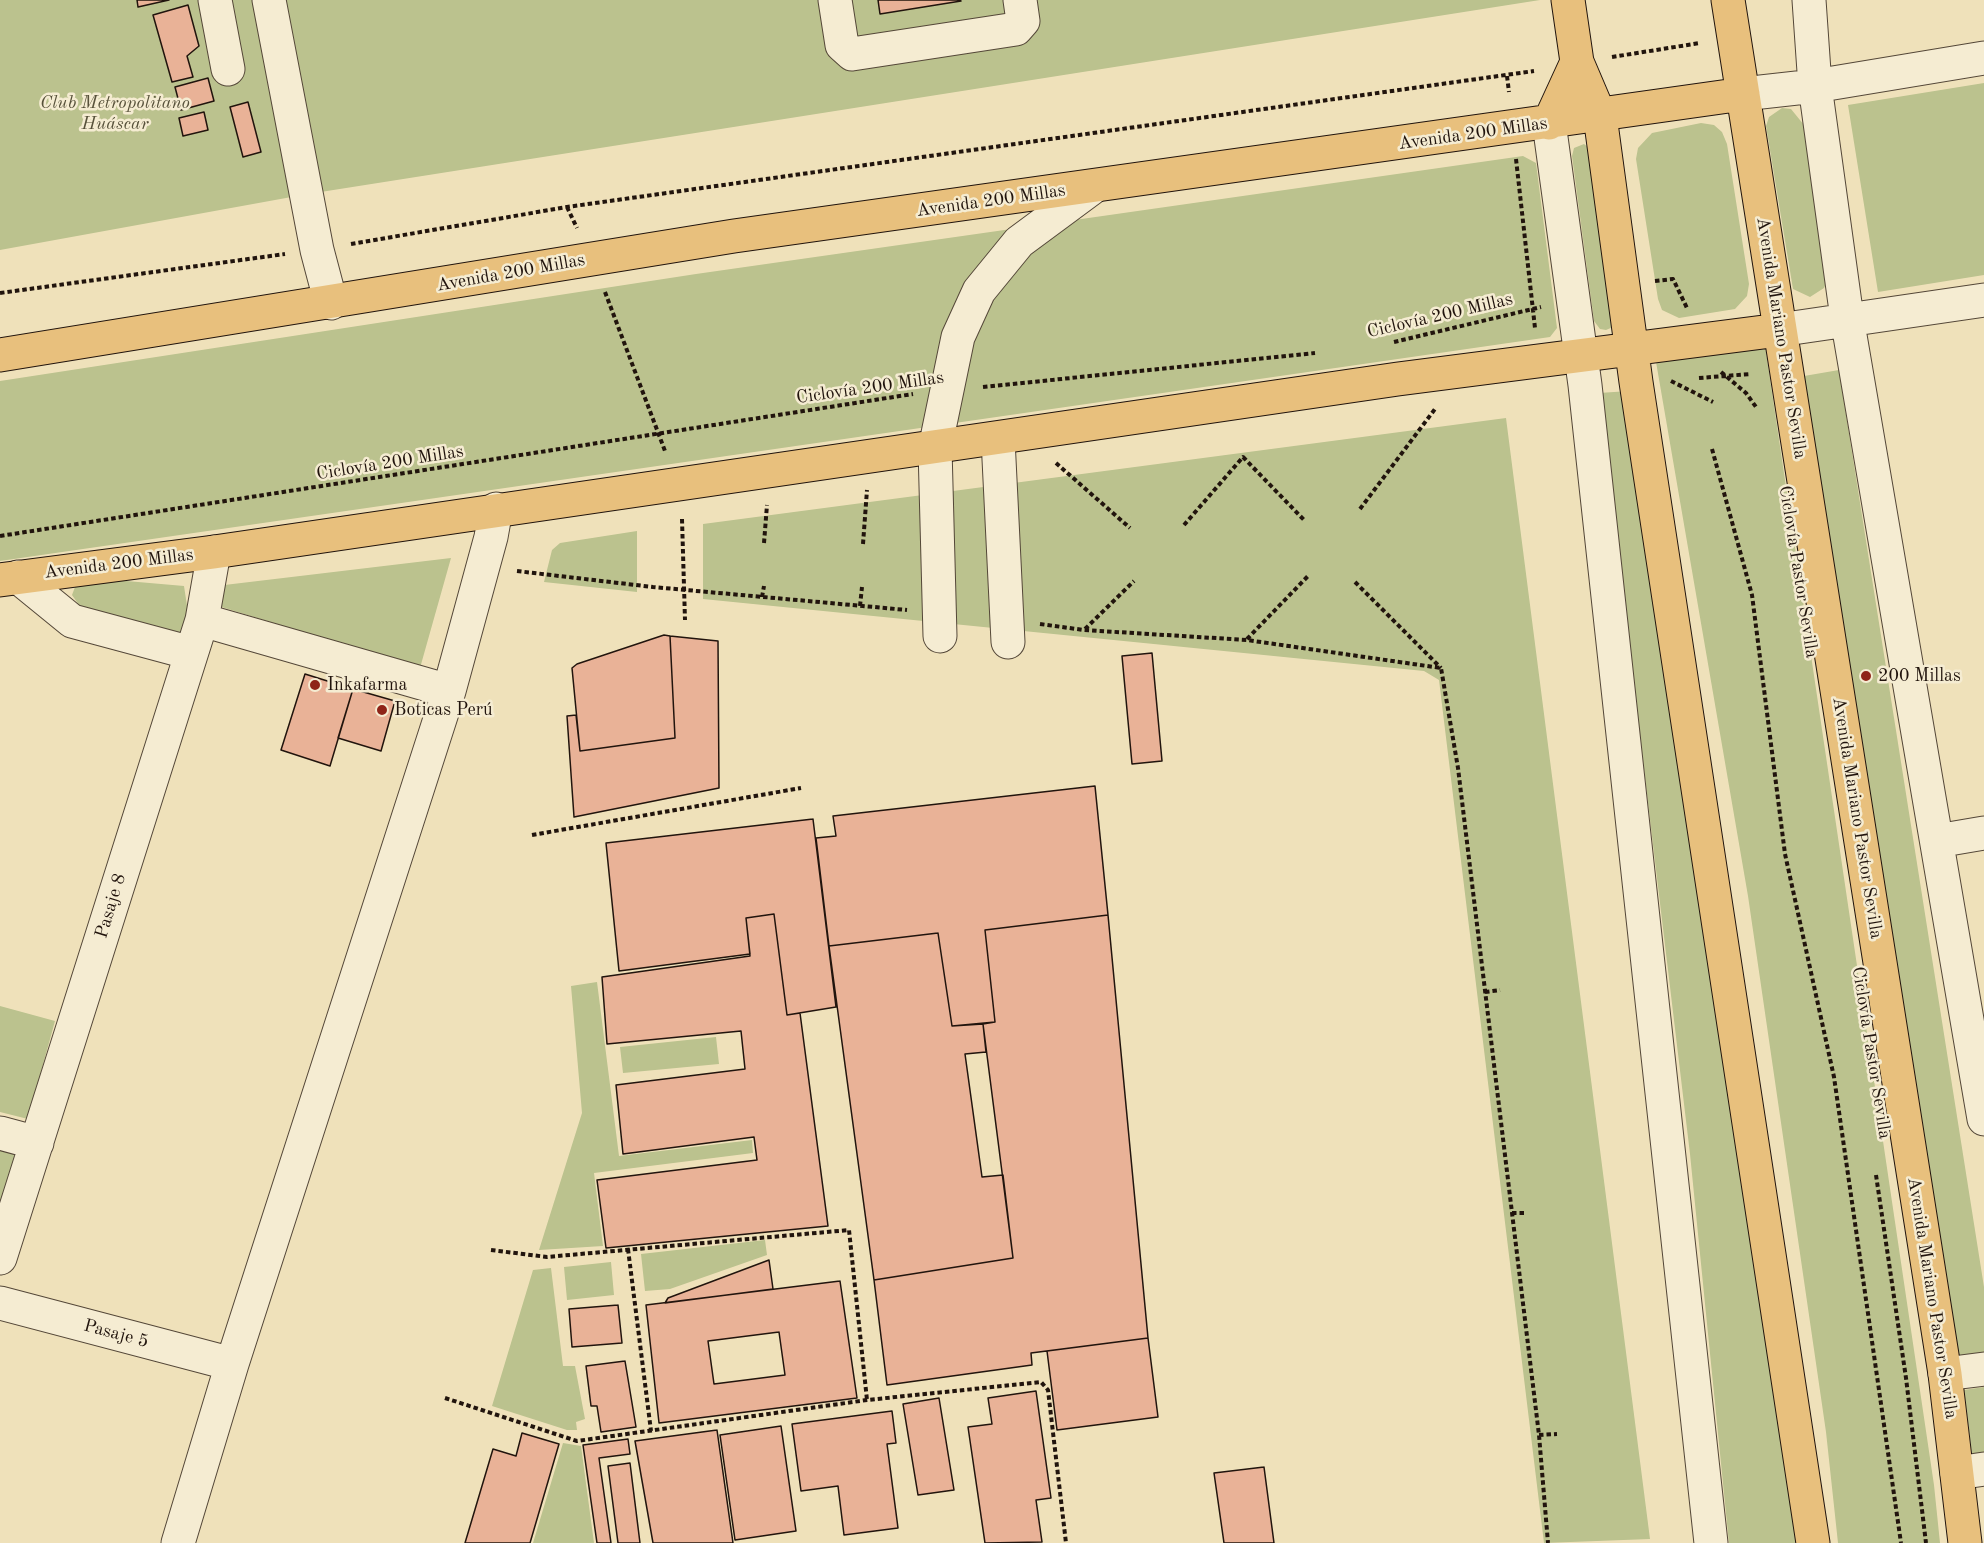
<!DOCTYPE html>
<meta charset="utf-8">
<style>
body{margin:0}
canvas{display:block;background:#efe1ba}
</style>
<canvas width="1984" height="1543"></canvas>
<script>
const ctx = document.querySelector('canvas').getContext('2d');
ctx.lineJoin = 'round';
function fill(path, color) {
  ctx.fillStyle = color;
  ctx.fill(path, 'evenodd');
}
function toPath(rows) {
  const path = new Path2D();
  for (const r of rows) {
    path.moveTo(r[0], r[1]);
    for (let i = 2; i < r.length; i += 2) path.lineTo(r[i], r[i + 1]);
  }
  return path;
}
function stroke(path, color, width, dash) {
  ctx.strokeStyle = color;
  ctx.lineWidth = width;
  ctx.lineCap = dash ? 'butt' : 'round';
  ctx.setLineDash(dash || []);
  ctx.stroke(path);
}
function label(font, color, halo, rows, align = 'center') {
  ctx.font = font + ' "Old Standard TT",serif';
  ctx.lineWidth = 5;
  ctx.setLineDash([]);
  ctx.textBaseline = 'middle';
  ctx.strokeStyle = halo;
  ctx.fillStyle = color;
  for (const [text, x, y, turn = 0] of rows) {
    ctx.save();
    ctx.translate(x, y);
    ctx.rotate((+turn || 0) * Math.PI / 180);
    ctx.textAlign = isNaN(turn) ? turn : align;
    if (halo) ctx.strokeText(text, 0, 0);
    ctx.fillText(text, 0, 0);
    ctx.restore();
  }
}
const green = toPath([
 [0,0,1540,0,308,194,0,250],
 [1984,83,1984,275,1878,292,1848,105],
 [1782,108,1791,109,1804,125,1828,279,1824,288,1810,297,1793,289,1766,126,1769,117],
 [1701,123,1714,125,1722,132,1727,144,1749,284,1747,296,1735,309,1679,318,1662,310,1658,299,1636,159,1638,148,1652,133],
 [1584,144,1589,148,1613,327,1606,330,1600,329,1594,321,1572,156,1574,148],
 [1523,156,1536,163,1557,328,1550,337,0,561,0,381,696,274],
 [1765,345,1934,1485,1940,1543,1838,1543,1826,1432,1748,896,1655,356],
 [1839,370,1984,1287,1984,1360,1959,1364,1804,376],
 [1629,391,1803,1543,1729,1543,1690,1154,1599,393],
 [1506,418,1650,1539,1544,1543,1439,680,1424,671,703,599,703,524],
 [637,531,637,592,544,582,552,550,560,543],
 [451,558,420,668,215,605,216,586],
 [115,580,184,586,189,619,180,640,96,614,79,605,72,595,75,587,88,582],
 [597,982,619,1156,752,1140,753,1153,594,1173,603,1246,539,1250,582,1113,571,986],
 [0,1006,55,1021,28,1119,0,1112],
 [716,1037,719,1064,623,1073,620,1047],
 [0,1142,23,1149,0,1231],
 [765,1240,767,1255,670,1289,645,1291,641,1254],
 [611,1262,614,1295,567,1300,564,1267],
 [551,1268,563,1366,575,1366,585,1419,576,1422,577,1430,567,1430,492,1406,533,1270],
 [1984,1387,1984,1454,1972,1455,1964,1390],
 [563,1443,581,1446,594,1543,533,1543]
]);
const building = toPath([
 [137,0,169,0,138,7,137,0],
 [878,0,960,0,961,1,880,14,878,0],
 [188,5,199,46,187,56,193,77,172,82,153,15,188,5],
 [208,78,214,101,181,110,175,87,208,78],
 [248,102,261,152,243,157,230,107,248,102],
 [204,112,208,130,183,136,179,118,204,112],
 [664,635,670,636,675,738,580,751,572,668,577,664,664,635],
 [670,636,718,641,719,788,574,817,567,716,576,715,580,751,675,738,670,636],
 [1152,653,1162,761,1132,764,1122,656,1152,653],
 [305,674,353,689,330,766,281,750,305,674],
 [353,689,395,701,381,751,338,738,353,689],
 [1095,786,1108,915,985,930,995,1022,952,1026,938,933,829,946,816,838,836,836,833,816,1095,786],
 [813,819,836,1007,787,1015,774,914,746,918,750,954,619,971,606,843,813,819],
 [774,914,787,1015,800,1013,828,1226,606,1248,597,1180,757,1160,754,1137,623,1154,616,1085,745,1069,741,1031,607,1044,602,977,750,956,746,918,774,914],
 [1108,915,1148,1338,1031,1353,1032,1365,887,1385,874,1280,1013,1258,983,1024,995,1022,985,930,1108,915],
 [938,933,952,1026,983,1024,986,1052,965,1054,982,1177,1003,1175,1013,1258,874,1280,829,946,938,933],
 [769,1260,773,1289,665,1303,668,1298,769,1260],
 [840,1281,857,1398,659,1423,646,1305,840,1281],
 [779,1332,785,1375,714,1384,708,1341,779,1332],
 [618,1305,622,1343,572,1347,569,1309,618,1305],
 [1148,1338,1158,1417,1057,1430,1047,1351,1148,1338],
 [625,1361,636,1427,601,1432,597,1406,591,1406,586,1366,625,1361],
 [1036,1391,1051,1498,1036,1500,1042,1542,985,1543,968,1427,992,1424,988,1398,1036,1391],
 [939,1398,954,1490,918,1495,903,1404,939,1398],
 [892,1411,896,1443,887,1444,898,1528,844,1535,838,1486,801,1491,792,1424,892,1411],
 [781,1426,796,1531,735,1540,720,1435,781,1426],
 [717,1430,733,1543,653,1543,635,1441,717,1430],
 [522,1433,559,1444,530,1543,465,1543,493,1449,516,1456,522,1433],
 [628,1439,630,1454,599,1458,611,1543,597,1543,583,1445,628,1439],
 [630,1463,640,1543,618,1543,608,1466,630,1463],
 [1264,1467,1274,1543,1224,1543,1214,1473,1264,1467]
]);
const path = toPath([
 [1612,57,1700,43],
 [1507,76,1509,92],
 [1516,159,1535,328],
 [567,207,577,228],
 [351,244,567,207,1534,71],
 [1655,281,1673,279,1687,308],
 [605,292,665,451],
 [0,293,285,254],
 [1394,342,1541,307],
 [1721,372,1746,393,1756,407],
 [1699,378,1751,374],
 [1671,381,1713,402],
 [983,387,1315,353],
 [1712,449,1752,595,1785,854,1834,1077,1901,1543],
 [1056,463,1130,528],
 [1360,509,1435,409],
 [682,519,685,620],
 [1184,525,1243,457,1305,521],
 [0,536,913,394],
 [764,543,767,505],
 [863,544,867,490],
 [517,571,653,587,907,610],
 [1355,582,1441,668],
 [762,597,764,586],
 [860,606,862,587],
 [1040,624,1084,630,1247,640,1441,668,1458,768,1539,1435,1548,1543],
 [1085,629,1134,581],
 [1247,639,1309,575],
 [532,835,801,788],
 [1485,992,1500,990],
 [1876,1175,1906,1378,1926,1543],
 [1512,1213,1527,1213],
 [628,1249,651,1431],
 [491,1250,547,1257,849,1230,867,1400],
 [445,1398,577,1441,867,1400,1041,1382,1048,1390,1066,1543],
 [1539,1435,1557,1434]
]);
const minor = toPath([
 [215,0,228,69],
 [269,0,317,250,331,303],
 [835,0,842,45,852,54,1016,29,1023,21,1020,0],
 [1809,0,1815,86,1847,318,1984,1119],
 [1743,94,1815,86,1984,58],
 [1549,123,1585,385,1711,1543],
 [1779,330,1984,300],
 [998,439,1008,642],
 [18,577,72,621,191,653],
 [202,620,449,691],
 [940,636,935,448,958,337,979,291,1019,242,1092,188],
 [1937,841,1984,833],
 [0,1133,37,1143],
 [0,1258,202,620,214,552],
 [0,1303,232,1364],
 [1945,1374,1984,1369],
 [1957,1473,1984,1469],
 [178,1543,232,1364,449,691,491,537,496,509]
]);
const major = toPath([
 [1568,0,1577,62,1600,116,1636,382,1813,1543],
 [1728,0,1945,1374,1965,1543],
 [1549,123,1577,62],
 [0,355,734,236,1743,94],
 [0,580,214,552,1398,379,1779,330]
]);
const markers = [
 [1866,676,6,"#8f2418"],
 [315,685,6,"#8f2418"],
 [382,710,6,"#8f2418"]
];
const parkNames = [
 ["Club Metropolitano",115,103],
 ["Huáscar",115,124]
];
const streetNames = [
 ["Avenida 200 Millas",1473,134,-8],
 ["Avenida 200 Millas",991,201,-8],
 ["Avenida 200 Millas",511,273,-10],
 ["Ciclovía 200 Millas",1440,316,-13],
 ["Avenida Mariano Pastor Sevilla",1781,338,81],
 ["Ciclovía 200 Millas",870,388,-8],
 ["Ciclovía 200 Millas",390,463,-9],
 ["Avenida 200 Millas",119,564,-7],
 ["Ciclovía Pastor Sevilla",1798,572,81],
 ["Avenida Mariano Pastor Sevilla",1857,818,81],
 ["Pasaje 8",111,906,-73],
 ["Ciclovía Pastor Sevilla",1871,1053,81],
 ["Avenida Mariano Pastor Sevilla",1932,1298,81],
 ["Pasaje 5",116,1334,15]
];
const poiNames = [
 ["200 Millas",1878,676],
 ["Inkafarma",327,685],
 ["Boticas Perú",394,710]
];
fill(green, '#bbc28e');
fill(building, '#e9b297');
stroke(building, '#21140d', 1.5);
stroke(minor, '#544738', 35);
stroke(major, '#21140d', 35);
stroke(path, '#21140d', 4, [4.5, 3]);
stroke(minor, '#f5ecd2', 33);
stroke(major, '#e8c07d', 33);
for (const [x, y, r, color] of markers) {
  const dot = new Path2D();
  dot.arc(x, y, r, 0, 2 * Math.PI);
  ctx.fillStyle = color;
  ctx.fill(dot);
  stroke(dot, '#f5ecd2', 2);
}
label('italic 18px', '#57513a', '#f5ecd2', parkNames);
label('18px', '#21140d', '#f5ecd2', streetNames);
label('18px', '#21140d', '#f5ecd2', poiNames, 'left');
</script>
